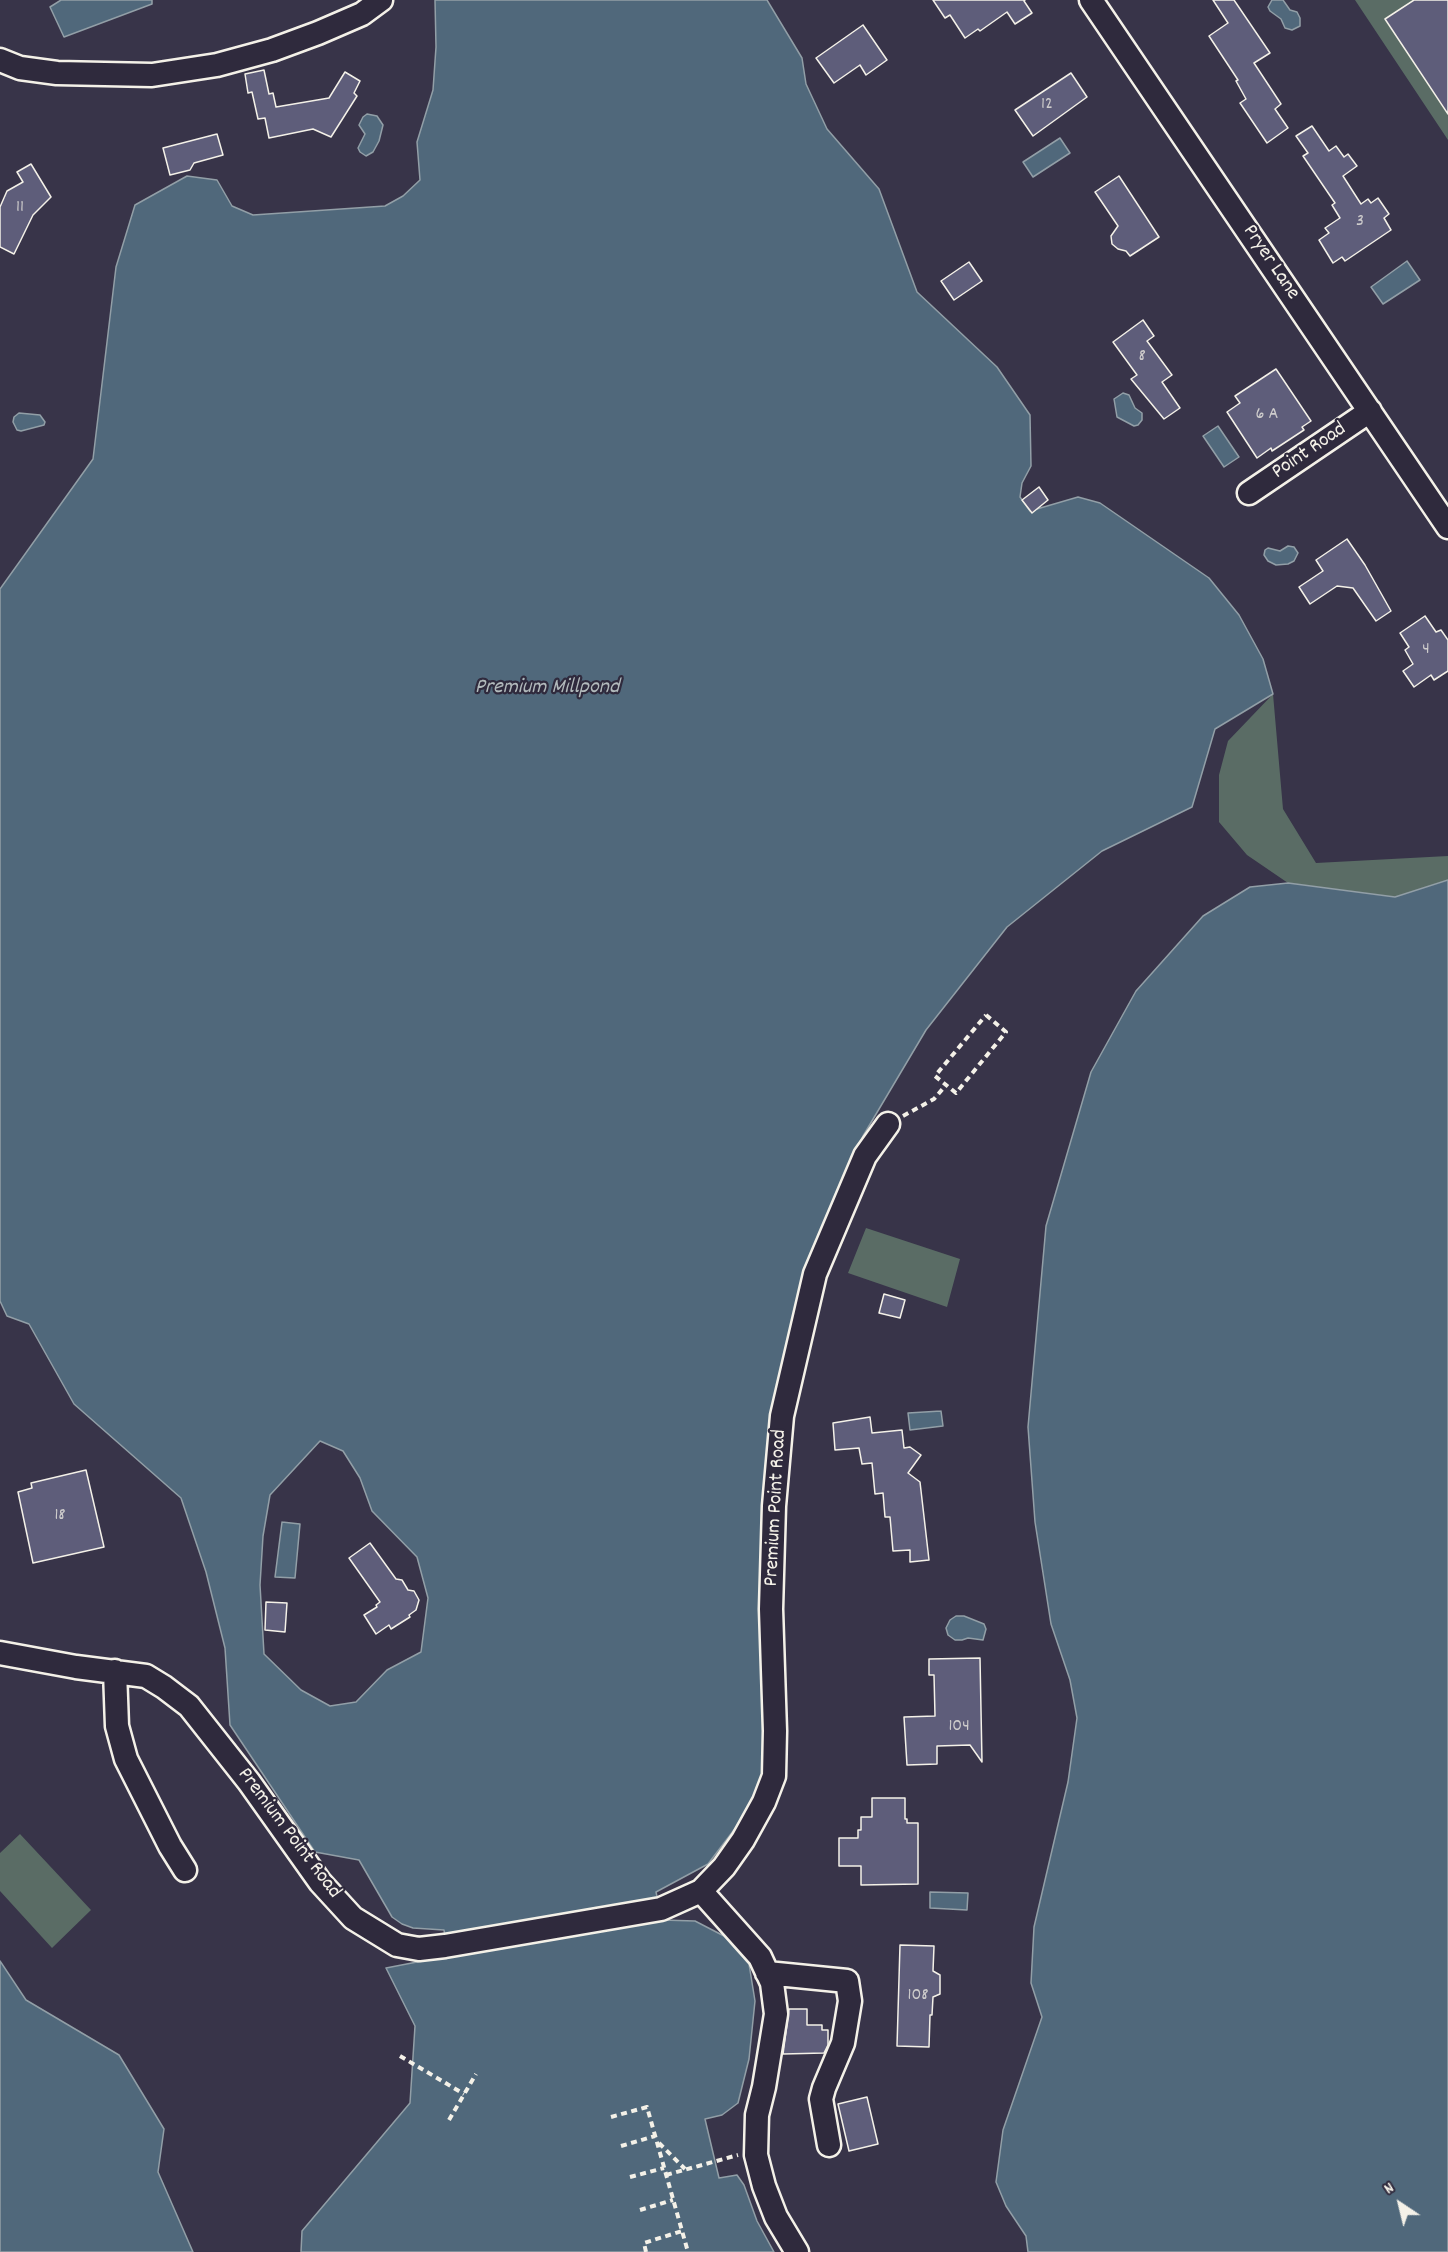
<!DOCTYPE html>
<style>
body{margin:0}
#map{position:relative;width:1448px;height:2252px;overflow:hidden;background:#383449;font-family:Dekko,sans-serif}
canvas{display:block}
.north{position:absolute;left:1370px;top:2174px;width:60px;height:60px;-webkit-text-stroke:4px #2f2a3d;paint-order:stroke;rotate:325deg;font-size:16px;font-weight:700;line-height:24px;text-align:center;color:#f4f1e8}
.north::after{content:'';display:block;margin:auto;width:21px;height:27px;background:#f4f1e8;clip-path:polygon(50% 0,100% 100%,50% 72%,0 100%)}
</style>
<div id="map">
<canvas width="1448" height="2252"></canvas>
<div class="north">N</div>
</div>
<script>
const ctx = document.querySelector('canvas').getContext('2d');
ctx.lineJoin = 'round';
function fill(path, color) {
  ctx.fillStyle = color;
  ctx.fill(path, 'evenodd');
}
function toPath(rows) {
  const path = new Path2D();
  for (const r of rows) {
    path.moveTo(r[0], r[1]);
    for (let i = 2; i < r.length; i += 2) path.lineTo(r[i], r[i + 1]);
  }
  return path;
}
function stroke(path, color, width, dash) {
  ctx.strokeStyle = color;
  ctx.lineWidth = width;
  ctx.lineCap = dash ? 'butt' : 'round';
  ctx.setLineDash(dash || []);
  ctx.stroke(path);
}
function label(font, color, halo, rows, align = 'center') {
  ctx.font = font + ' Dekko,sans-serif';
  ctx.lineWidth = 4.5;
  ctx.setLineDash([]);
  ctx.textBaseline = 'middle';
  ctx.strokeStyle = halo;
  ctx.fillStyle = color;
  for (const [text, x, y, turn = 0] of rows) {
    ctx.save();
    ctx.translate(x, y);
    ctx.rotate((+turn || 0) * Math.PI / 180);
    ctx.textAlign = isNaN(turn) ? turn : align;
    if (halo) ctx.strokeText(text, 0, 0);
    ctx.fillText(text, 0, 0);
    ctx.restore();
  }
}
const green = toPath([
 [1355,0,1448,0,1448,140],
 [1273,694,1283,809,1316,863,1448,856,1448,880,1395,897,1288,883,1247,855,1219,822,1219,775,1228,741],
 [866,1228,960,1259,947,1307,848,1273],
 [20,1834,91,1910,52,1948,0,1891,0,1853]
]);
const water = toPath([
 [61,0,152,0,152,4,64,37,50,7,61,0],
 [435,0,767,0,802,58,806,84,827,129,879,189,917,292,997,367,1030,415,1031,466,1022,483,1020,497,1030,511,1078,497,1100,503,1209,578,1239,615,1263,659,1273,694,1215,729,1192,807,1102,851,1007,927,926,1030,863,1136,803,1280,776,1392,765,1520,763,1775,743,1818,708,1864,656,1892,662,1920,695,1921,724,1936,749,1964,755,2001,749,2059,738,2103,722,2115,705,2119,719,2178,737,2175,744,2185,757,2221,774,2252,301,2252,302,2231,410,2103,415,2026,386,1968,448,1956,444,1930,413,1928,402,1924,392,1917,359,1860,315,1852,230,1725,225,1648,206,1572,181,1498,74,1404,29,1324,7,1316,0,1301,0,589,93,459,116,267,135,205,187,176,217,180,232,206,253,215,385,206,403,196,420,180,417,142,433,90,436,47,435,0],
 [320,1441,343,1451,360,1478,372,1511,417,1557,428,1598,421,1652,387,1670,356,1702,330,1706,301,1690,264,1654,260,1585,263,1536,270,1495,320,1441],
 [1272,0,1283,0,1290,10,1297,12,1300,18,1300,26,1292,30,1285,28,1281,19,1270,11,1268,7,1272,0],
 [367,114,377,116,383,125,379,141,373,152,366,156,360,152,358,148,365,134,359,125,363,117,367,114],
 [1060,138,1070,153,1033,177,1023,162,1060,138],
 [1407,261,1420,280,1383,304,1371,287,1407,261],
 [1123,393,1129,395,1135,408,1142,413,1142,420,1138,425,1134,426,1117,417,1114,399,1123,393],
 [19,413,40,415,45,422,44,425,21,431,17,430,13,422,14,417,19,413],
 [1218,426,1239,457,1224,467,1203,436,1218,426],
 [1288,546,1294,547,1298,553,1294,561,1288,564,1276,565,1268,561,1264,555,1265,550,1268,548,1280,551,1288,546],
 [1448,880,1448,2252,1028,2252,1026,2236,1006,2206,996,2182,1003,2130,1042,2017,1031,1983,1034,1927,1068,1782,1077,1718,1070,1680,1051,1624,1035,1522,1028,1427,1046,1226,1091,1072,1136,991,1203,916,1250,887,1288,883,1395,897,1448,880],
 [941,1411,943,1426,910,1430,908,1413,941,1411],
 [282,1522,300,1524,295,1578,275,1577,282,1522],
 [956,1616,964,1616,984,1624,986,1629,983,1640,968,1638,962,1640,955,1640,948,1635,946,1628,950,1620,956,1616],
 [930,1892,968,1893,967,1910,930,1908,930,1892],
 [0,1961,26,2000,119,2055,164,2129,158,2172,193,2252,0,2252,0,1961]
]);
const building = toPath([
 [933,0,1025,0,1024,1,1032,13,1015,24,1007,12,980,31,978,29,965,38,950,15,945,18,933,0],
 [1213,0,1234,0,1270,53,1254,63,1281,104,1275,109,1288,128,1267,143,1240,103,1246,99,1236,81,1238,80,1209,36,1228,23,1213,0],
 [1414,0,1448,0,1448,114,1385,19,1414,0],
 [863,25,887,60,866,75,860,65,834,83,816,58,863,25],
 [264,70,269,94,273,93,276,107,329,98,345,72,360,81,354,93,357,96,331,137,313,129,269,138,265,118,258,119,252,92,248,93,245,74,264,70],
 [1071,73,1087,97,1033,136,1015,110,1071,73],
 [1312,126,1329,151,1336,146,1344,157,1348,154,1357,166,1343,176,1361,204,1368,199,1371,203,1378,198,1389,214,1384,218,1391,230,1345,261,1342,257,1333,263,1319,240,1329,233,1325,228,1340,218,1332,205,1335,203,1303,156,1308,153,1296,136,1312,126],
 [217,134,223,155,194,163,190,170,170,175,163,148,217,134],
 [31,164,51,197,33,215,14,254,0,247,0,207,7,191,23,182,17,172,31,164],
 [1119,176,1159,237,1130,256,1126,251,1118,249,1112,244,1111,236,1118,226,1095,192,1119,176],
 [969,262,982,281,954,300,941,281,969,262],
 [1143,320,1154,336,1147,341,1172,375,1162,382,1180,408,1164,419,1131,379,1137,375,1113,342,1143,320],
 [1276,369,1311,421,1302,427,1304,430,1272,451,1271,448,1257,458,1227,412,1240,403,1235,396,1276,369],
 [1039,487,1048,500,1032,513,1022,500,1039,487],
 [1347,539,1365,565,1391,611,1376,621,1353,588,1337,586,1310,604,1299,587,1323,571,1316,560,1347,539],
 [1425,616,1436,632,1441,630,1448,640,1448,671,1434,680,1431,675,1414,687,1403,671,1413,664,1405,650,1409,647,1400,633,1425,616],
 [884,1294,905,1300,900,1318,879,1313,884,1294],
 [870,1417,872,1433,902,1430,904,1448,910,1447,921,1455,908,1473,920,1482,929,1560,910,1562,910,1550,893,1551,890,1517,885,1517,883,1493,875,1494,872,1463,862,1464,859,1448,835,1450,833,1423,870,1417],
 [86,1470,104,1547,33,1563,18,1492,32,1488,31,1483,86,1470],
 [370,1543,396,1579,402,1580,408,1590,414,1591,419,1600,416,1610,409,1615,410,1617,391,1629,389,1625,376,1634,364,1615,377,1607,376,1605,380,1602,349,1558,370,1543],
 [266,1602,287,1603,285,1632,265,1630,266,1602],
 [980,1658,982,1762,970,1745,937,1746,937,1764,907,1765,904,1717,935,1716,934,1675,929,1675,929,1659,980,1658],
 [872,1798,905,1798,905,1819,907,1819,907,1823,918,1823,918,1884,861,1885,861,1866,839,1866,839,1838,858,1838,858,1830,861,1830,861,1817,872,1817,872,1798],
 [900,1945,934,1946,933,1971,940,1975,940,1994,933,1997,932,2015,930,2015,929,2047,897,2046,900,1945],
 [789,2009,807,2009,807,2025,822,2025,822,2030,828,2030,828,2045,824,2053,783,2054,789,2009],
 [867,2097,878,2144,849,2151,838,2104,867,2097]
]);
const path = toPath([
 [986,1015,1006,1032,956,1093,935,1076,986,1015],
 [903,1116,934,1099,946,1085],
 [400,2056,464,2094],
 [611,2117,647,2107,688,2252],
 [449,2120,476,2074],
 [659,2143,685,2169],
 [621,2146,655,2136],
 [666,2175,738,2155],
 [630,2177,664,2168],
 [640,2210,673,2200],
 [646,2252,644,2243,682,2231]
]);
const minor = toPath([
 [1091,0,1448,527],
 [0,60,20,68,57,73,152,75,217,65,272,50,318,33,362,14,381,0],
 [1249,493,1370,411],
 [0,1653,76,1667,146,1676,164,1687,189,1706,249,1782,320,1882,353,1918,397,1945,419,1949,445,1946,661,1909,701,1891,724,1867,743,1840,764,1802,774,1776,775,1731,771,1609,774,1506,782,1416,815,1274,865,1156,888,1124],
 [115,1671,117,1726,126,1759,170,1846,185,1870],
 [701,1891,760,1957,772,1983,776,2014,764,2087,757,2115,756,2155,764,2186,776,2217,797,2252],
 [767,1973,847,1981,850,2001,843,2043,824,2088,821,2099,829,2145]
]);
const numberNames = [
 ["12",1047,106],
 ["11",20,209],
 ["3",1360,223],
 ["8",1142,358],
 ["6 A",1267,416],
 ["4",1426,651],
 ["18",60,1517],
 ["104",959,1728],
 ["108",918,1997]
];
const streetNames = [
 ["Pryer Lane",1270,263,56],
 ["Point Road",1310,452,-34],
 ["Premium Point Road",777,1508,-87],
 ["Premium Point Road",288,1834,53]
];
const waterNames = [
 ["Premium Millpond",547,689]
];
fill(green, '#5a6c65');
fill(water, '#50687b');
stroke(water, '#929fa7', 1.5);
fill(building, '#5e5d7a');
stroke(building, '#f4f1e8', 1.5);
stroke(minor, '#f4f1e8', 27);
stroke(path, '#f4f1e8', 4, [6, 4.5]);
stroke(minor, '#2f2a3d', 22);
label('18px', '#cecccc', null, numberNames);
label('21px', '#f4f1e8', '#2f2a3d', streetNames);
label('italic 22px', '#b2babc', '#2f2a3d', waterNames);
</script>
